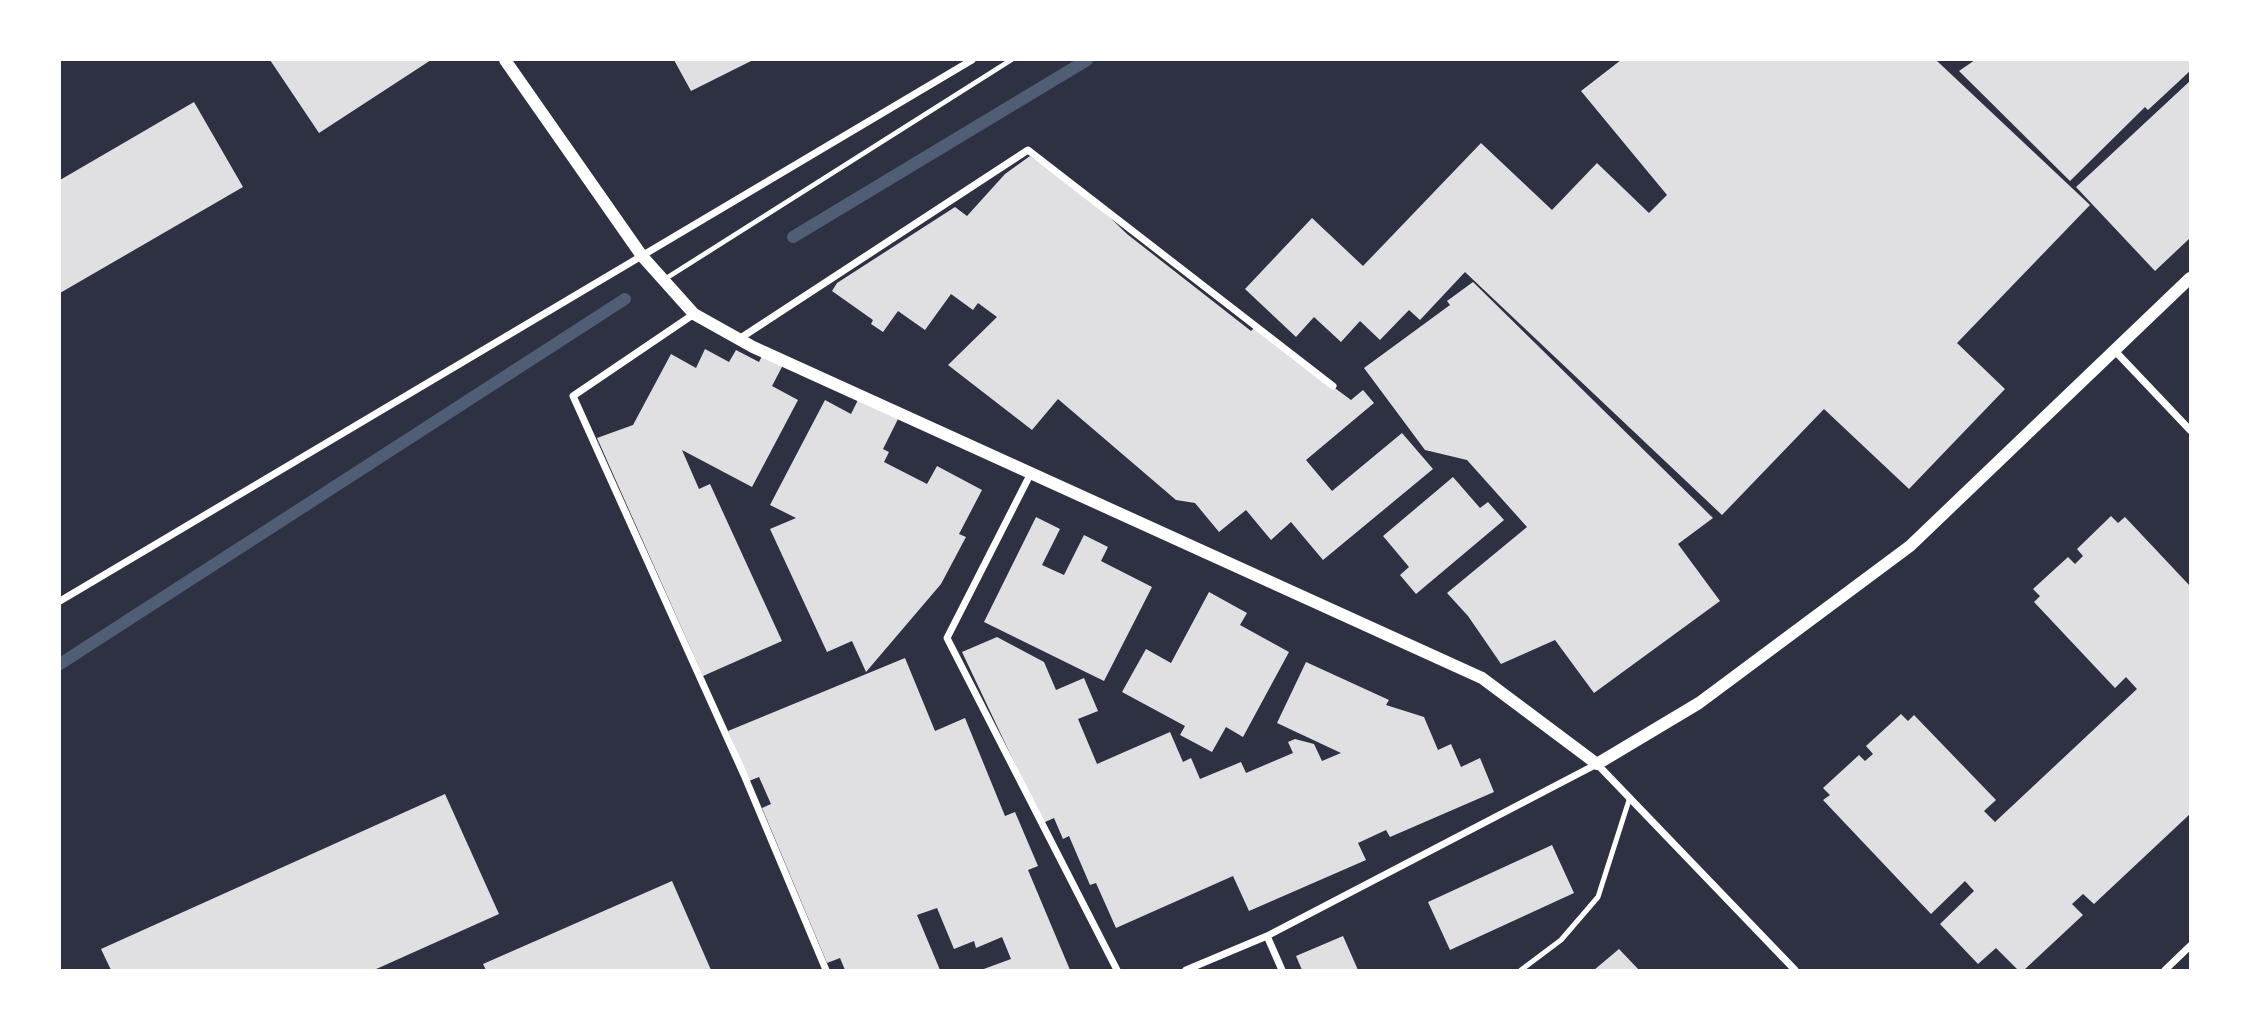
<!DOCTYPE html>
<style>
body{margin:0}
#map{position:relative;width:2250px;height:1030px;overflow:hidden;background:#2d3142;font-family:Overpass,sans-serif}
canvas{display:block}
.frame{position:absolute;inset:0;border:61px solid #fff;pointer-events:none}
</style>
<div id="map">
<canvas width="2250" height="1030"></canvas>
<div class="frame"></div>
</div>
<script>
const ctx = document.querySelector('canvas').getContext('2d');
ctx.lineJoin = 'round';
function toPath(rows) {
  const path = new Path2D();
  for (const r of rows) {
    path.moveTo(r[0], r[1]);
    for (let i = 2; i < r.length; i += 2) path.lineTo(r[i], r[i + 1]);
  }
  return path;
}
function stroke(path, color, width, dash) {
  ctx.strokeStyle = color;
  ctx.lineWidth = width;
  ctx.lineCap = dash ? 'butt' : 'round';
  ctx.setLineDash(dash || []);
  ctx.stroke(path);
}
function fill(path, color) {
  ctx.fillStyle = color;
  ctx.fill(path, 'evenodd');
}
const stream = toPath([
 [793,237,1087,60],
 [60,664,625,299]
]);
const building = toPath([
 [270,60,431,60,319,133],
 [674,60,753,60,691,91],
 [1621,60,1936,60,2090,205,1957,343,2005,389,1909,489,1824,409,1722,515,1465,272,1420,320,1409,310,1380,340,1360,321,1341,342,1314,317,1296,337,1245,289,1312,218,1363,266,1481,143,1552,210,1597,163,1649,213,1667,195,1581,91],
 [1975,60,2190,60,2190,71,2148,110,2145,107,2070,181,1959,71],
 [2190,81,2190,238,2155,271,2076,187],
 [194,102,243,187,60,293,60,180],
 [1030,156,1094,202,1127,234,1251,331,1254,328,1351,400,1363,390,1374,403,1306,460,1332,491,1402,433,1433,469,1323,560,1291,522,1271,540,1246,510,1219,532,1195,503,1176,500,1058,399,1032,430,948,365,997,317,978,303,973,310,951,294,925,330,898,311,883,332,871,324,873,320,832,291,837,283,955,207,967,216,1005,174],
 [1473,282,1713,518,1678,544,1720,601,1594,693,1555,640,1501,664,1468,616,1447,593,1527,527,1467,460,1425,450,1364,368,1450,305,1447,301],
 [705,349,729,362,736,350,759,362,763,354,783,365,772,386,798,400,752,487,682,450,699,489,710,484,782,641,703,676,597,438,633,425,671,354,696,368],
 [859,398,898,419,883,449,889,452,884,462,927,484,937,466,982,490,959,534,966,537,941,584,866,672,852,641,827,652,770,529,796,518,770,505,825,400,851,414],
 [1453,477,1480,508,1488,502,1504,520,1416,594,1400,575,1409,567,1383,536],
 [2111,516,2118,523,2125,517,2190,586,2190,814,2094,904,2083,894,2072,904,2083,915,2024,970,2018,970,1996,948,1978,964,1940,924,1974,891,1965,881,1931,914,1823,800,1830,795,1823,788,1859,755,1865,761,1873,754,1866,746,1901,714,1908,721,1914,715,1996,800,1984,811,1995,822,2137,689,2126,677,2115,688,2034,602,2040,596,2033,589,2068,557,2075,564,2083,556,2077,549],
 [1036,517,1060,529,1042,565,1064,575,1084,535,1108,547,1101,561,1152,587,1104,681,984,622],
 [1209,592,1247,613,1240,625,1289,652,1243,737,1226,727,1212,752,1180,735,1185,726,1122,692,1146,649,1171,663],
 [997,637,1044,662,1056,690,1084,678,1098,711,1078,719,1097,764,1170,732,1183,762,1191,758,1200,779,1241,762,1246,773,1293,753,1288,742,1295,739,1314,744,1322,761,1341,753,1277,723,1306,662,1389,700,1386,705,1424,717,1438,750,1451,744,1461,767,1480,758,1494,792,1390,837,1386,830,1358,843,1366,860,1249,911,1233,876,1116,928,1096,883,1090,885,1069,836,1063,839,1054,818,1043,823,962,652],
 [905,658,935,731,965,718,1005,816,1015,812,1038,866,1028,870,1070,970,981,970,1011,959,1002,937,976,948,974,941,954,949,937,908,917,915,940,970,845,970,840,958,827,963,762,808,771,804,759,777,749,781,728,731],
 [445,794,499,914,374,970,111,970,101,949],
 [1552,845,1574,893,1450,950,1428,902],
 [672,881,711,970,486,970,483,964],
 [1343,936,1358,970,1302,970,1296,956],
 [1619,949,1639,970,1594,970]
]);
const service = toPath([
 [665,279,1011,60],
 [1521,970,1561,940,1598,897,1630,797]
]);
const minor = toPath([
 [694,314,573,396,744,775,826,970],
 [739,339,1028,150,1333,386],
 [2115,351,2190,430],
 [1031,473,947,638,1117,970],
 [60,601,972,60],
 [1267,936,1282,970],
 [1186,970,1267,936,1597,764,1795,970],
 [2165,970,2190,946]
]);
const tertiary = toPath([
 [505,60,642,256,694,314,753,347,1482,678,1597,764,1699,703,1910,546,2190,278]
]);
stroke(stream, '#4f5d75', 12);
fill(building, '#e0e0e3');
stroke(service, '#fff', 5);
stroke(minor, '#fff', 7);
stroke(tertiary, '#fff', 12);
</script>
